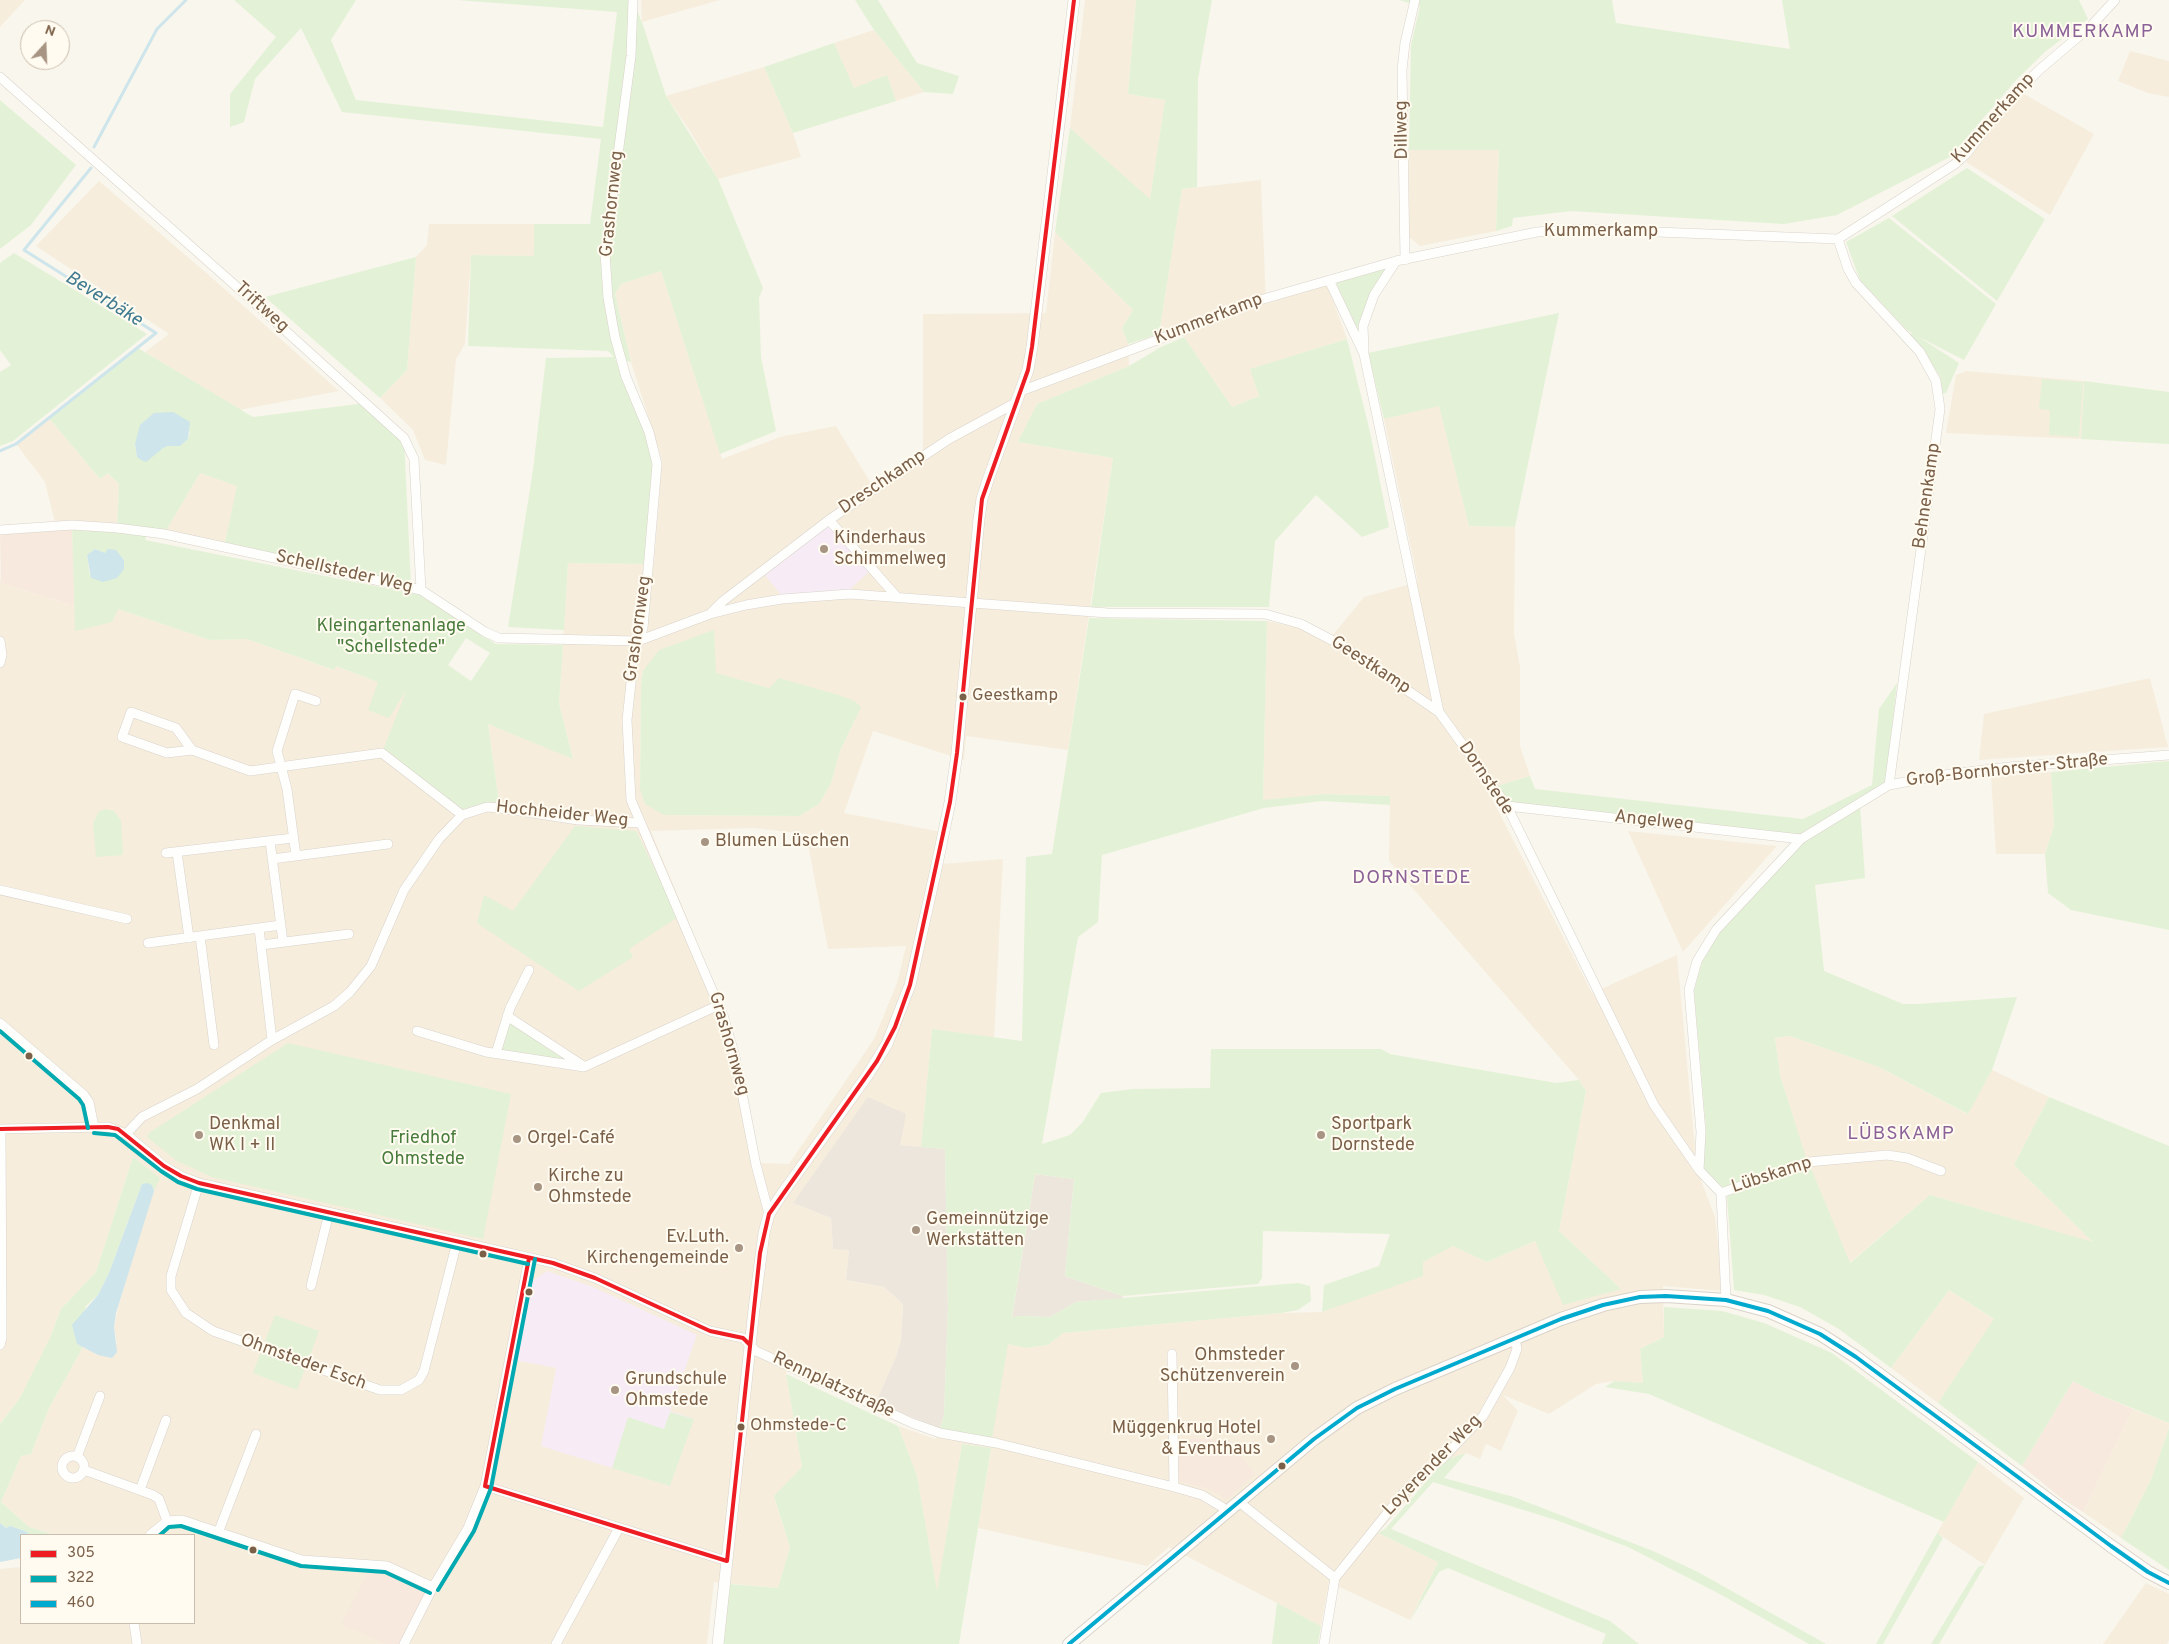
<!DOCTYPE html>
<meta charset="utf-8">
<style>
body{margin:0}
#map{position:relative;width:2169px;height:1644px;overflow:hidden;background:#f9f6ed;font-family:Overpass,sans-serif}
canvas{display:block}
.legend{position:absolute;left:20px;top:1534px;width:175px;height:90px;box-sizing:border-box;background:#fffbf0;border:1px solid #cabdad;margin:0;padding:6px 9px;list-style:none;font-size:15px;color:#7b6049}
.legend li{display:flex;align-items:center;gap:10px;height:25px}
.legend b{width:25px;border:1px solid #cabdad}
.north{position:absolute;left:20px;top:20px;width:50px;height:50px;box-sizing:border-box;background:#fffbf0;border:1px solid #cabdad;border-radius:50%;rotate:20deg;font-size:14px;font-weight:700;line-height:20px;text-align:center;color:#7b6049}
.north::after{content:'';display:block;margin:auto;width:18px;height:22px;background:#a79482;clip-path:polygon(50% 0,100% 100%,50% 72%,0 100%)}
</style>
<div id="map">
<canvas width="2169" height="1644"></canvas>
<ul class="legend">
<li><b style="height:6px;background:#ee1d23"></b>305</li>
<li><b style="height:6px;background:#00aab0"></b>322</li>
<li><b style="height:6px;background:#00a9ce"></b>460</li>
</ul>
<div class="north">N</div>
</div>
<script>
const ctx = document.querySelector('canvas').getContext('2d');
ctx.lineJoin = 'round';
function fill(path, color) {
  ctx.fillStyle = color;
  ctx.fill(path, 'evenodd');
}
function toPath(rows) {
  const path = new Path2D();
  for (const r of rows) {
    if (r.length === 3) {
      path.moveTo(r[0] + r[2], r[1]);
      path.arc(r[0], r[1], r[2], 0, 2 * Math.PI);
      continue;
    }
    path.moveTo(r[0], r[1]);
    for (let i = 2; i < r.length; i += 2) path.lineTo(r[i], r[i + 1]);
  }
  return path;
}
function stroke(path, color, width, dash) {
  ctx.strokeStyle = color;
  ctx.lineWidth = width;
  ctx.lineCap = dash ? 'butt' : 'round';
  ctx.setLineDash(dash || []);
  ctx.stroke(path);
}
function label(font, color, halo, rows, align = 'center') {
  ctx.font = font + ' Overpass,sans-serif';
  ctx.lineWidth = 4;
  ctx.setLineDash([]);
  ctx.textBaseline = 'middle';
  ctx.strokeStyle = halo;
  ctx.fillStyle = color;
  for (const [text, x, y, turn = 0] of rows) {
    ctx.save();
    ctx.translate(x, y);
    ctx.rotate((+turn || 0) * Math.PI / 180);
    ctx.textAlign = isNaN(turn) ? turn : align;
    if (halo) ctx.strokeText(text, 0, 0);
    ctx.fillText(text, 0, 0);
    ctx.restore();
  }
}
const residential = toPath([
 [0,0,25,0,0,27],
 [641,0,720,0,642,22],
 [1085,0,1136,0,1128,94,1165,100,1150,200,1070,128],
 [874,30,924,92,896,101,887,75,854,89,834,43],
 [2130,51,2169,61,2169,97,2148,93,2118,81],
 [764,67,793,133,801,157,718,179,690,131,666,96],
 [2024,94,2094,134,2050,215,1966,162,2003,115],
 [1409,150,1499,150,1496,231,1420,246,1408,236],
 [1261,180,1266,304,1327,284,1347,339,1251,369,1259,396,1232,407,1177,327,1159,334,1182,189],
 [99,181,211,277,339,391,239,410,145,352,169,334,36,246],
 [429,224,534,224,534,256,471,255,465,344,456,359,446,465,425,460,413,430,380,398,407,370,416,257,427,245],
 [1055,232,1133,310,1122,328,1128,344,1129,366,1037,404,1018,442,1113,458,1068,750,966,736,964,760,873,731,844,813,947,833,942,864,1003,859,994,1038,932,1029,921,1147,900,1145,793,1203,831,1218,833,1249,849,1249,846,1280,884,1287,903,1304,901,1340,896,1357,876,1402,791,1363,786,1374,802,1467,774,1497,790,1547,778,1588,714,1582,707,1644,0,1644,0,1569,21,1567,21,1623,194,1623,194,1535,54,1535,29,1527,1,1502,21,1456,31,1454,49,1408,83,1347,98,1355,117,1343,114,1327,119,1304,151,1195,159,1178,133,1157,96,1272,61,1309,50,1338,20,1398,0,1424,0,576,1,583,75,606,76,631,118,609,210,640,247,639,333,670,335,666,407,692,462,811,473,806,499,802,488,724,573,758,559,703,568,563,654,564,662,460,631,362,615,294,621,284,661,271,722,459,780,437,836,426,877,493,923,461,923,314,1046,313],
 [714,630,715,673,769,688,855,720,840,751,831,783,819,804,799,816,664,815,640,789,641,684,643,671],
 [754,828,806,834,828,949,906,946,897,983,874,1039,789,1164,759,1163,747,1097,728,1017,651,831],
 [533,886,628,949,633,957,478,923,484,896,513,912],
 [1966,371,2084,381,2081,439,1946,433,1956,375],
 [1439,405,1469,526,1515,527,1514,634,1520,667,1520,746,1530,776,1487,789,1592,993,1677,955,1697,1170,1715,1217,1723,1291,1663,1286,1664,1337,1640,1349,1643,1383,1614,1381,1596,1384,1549,1414,1503,1395,1518,1411,1501,1451,1486,1444,1480,1459,1466,1453,1442,1461,1378,1533,1438,1562,1410,1620,1329,1582,1321,1626,1169,1547,1147,1566,978,1528,991,1449,962,1444,937,1593,917,1476,898,1426,936,1439,940,1429,1008,1344,1026,1348,1048,1345,1063,1333,1281,1313,1322,1312,1453,1246,1487,1262,1535,1241,1621,1289,1559,1231,1586,1091,1579,1080,1389,861,1390,796,1325,794,1263,801,1267,621,1300,628,1328,641,1364,597,1418,582,1384,419],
 [49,418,100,479,108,473,119,484,117,528,56,526,45,482,16,444],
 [200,473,238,486,224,547,164,534],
 [2150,678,2168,747,1979,760,1984,714],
 [2051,772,2054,826,2045,854,1996,854,1991,776],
 [1628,831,1777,846,1683,952],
 [1790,1036,1879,1067,1967,1114,1992,1070,2049,1097,2014,1165,2094,1243,1930,1195,1849,1263,1803,1152,1780,1074,1775,1038],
 [1949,1290,1995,1320,1938,1403,1891,1368],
 [2133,1409,2169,1423,2169,1428,2151,1480,2121,1538,2083,1512],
 [1978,1462,2024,1498,1985,1565,1937,1533],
 [2146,1583,2169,1594,2169,1640,2167,1644,2103,1644]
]);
const commercial = toPath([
 [72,525,75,606,1,583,0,531],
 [2073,1381,2095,1393,2133,1409,2083,1512,2061,1498,2022,1466],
 [1177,1439,1228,1439,1255,1474,1227,1499,1207,1488,1178,1481],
 [372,1565,433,1587,404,1644,386,1644,341,1624]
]);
const industrial = toPath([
 [868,1097,906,1114,900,1145,945,1149,948,1309,944,1415,940,1429,876,1402,896,1357,901,1340,903,1304,884,1287,846,1280,849,1250,833,1249,831,1218,793,1203],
 [1035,1174,1074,1179,1065,1276,1123,1296,1122,1299,1076,1302,1050,1317,1020,1316,1012,1318]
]);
const education = toPath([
 [828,526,870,571,849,590,781,595,765,575],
 [547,1271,593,1287,697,1335,670,1411,694,1419,670,1486,541,1446,556,1368,515,1360,532,1281]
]);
const green = toPath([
 [234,0,356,0,331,40,356,100,603,127,617,12,457,0,632,0,642,22,666,96,718,179,763,288,759,298,761,357,776,431,720,454,661,271,621,284,615,294,631,362,615,358,650,446,653,476,645,564,568,563,564,630,508,627,533,470,546,358,614,357,608,351,468,346,471,255,534,256,534,224,590,224,601,139,342,112,301,28,255,79,244,122,230,127,230,94,276,37],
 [855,0,878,0,917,63,959,76,953,94,924,92,874,30],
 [1136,0,1212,0,1198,79,1197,187,1182,189,1159,334,1128,344,1122,328,1133,310,1055,232,1070,128,1150,199,1165,100,1128,94],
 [1399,0,1612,0,1616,23,1790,49,1782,0,2079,0,2088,19,2046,51,2017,79,1950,157,1837,215,1784,224,1571,211,1513,218,1512,226,1496,231,1499,150,1409,150,1411,45,1420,6],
 [834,43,854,88,887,75,896,101,793,133,764,67],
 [0,100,76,165,31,225,0,249],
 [1967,168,2045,219,1997,301,1892,216],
 [1889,218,1996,304,1964,360,1919,337,1959,363,1946,393,1942,394,1940,376,1923,351,1908,336,1912,333,1907,330,1860,280,1846,242],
 [14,253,147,334,13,441,0,446,0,372,11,365,0,350,0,263],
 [416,257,407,370,380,398,265,297],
 [1389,266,1359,338,1336,282],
 [1559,313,1515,527,1469,526,1439,406,1384,419,1368,353],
 [1184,337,1232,407,1259,396,1250,369,1347,339,1370,432,1389,527,1362,537,1316,495,1275,541,1269,607,1091,607,1113,458,1018,442,1037,404,1129,366,1161,347],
 [138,348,253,417,366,403,404,438,411,586,224,547,237,486,200,473,164,534,148,532,145,540,420,595,496,644,563,645,559,703,573,759,488,724,499,802,473,806,462,811,383,750,406,692,405,692,389,718,368,710,378,682,336,666,334,670,247,639,210,640,118,609,112,622,75,631,72,525,117,528,119,484,108,473,100,479,49,418],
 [190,431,188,439,180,446,168,446,137,457,135,444],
 [95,549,105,553,116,551,124,560,124,569,90,575,87,555],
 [466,638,490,653,471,681,448,665],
 [2042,379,2083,382,2079,437,2049,435,2050,410,2039,409],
 [2084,381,2169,392,2169,444,2081,439],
 [1089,618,1267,621,1263,800,1325,794,1390,796,1390,805,1322,801,1264,808,1102,855,1098,922,1078,937,1042,1144,1070,1135,1082,1123,1101,1093,1133,1089,1210,1088,1211,1049,1381,1049,1390,1054,1556,1083,1579,1080,1586,1091,1559,1231,1621,1289,1563,1305,1535,1241,1487,1262,1453,1246,1423,1262,1423,1276,1322,1312,1324,1285,1379,1266,1390,1234,1263,1231,1262,1278,1258,1284,1123,1296,1065,1276,1074,1179,1035,1174,1012,1317,1020,1316,1050,1317,1076,1302,1298,1283,1310,1286,1311,1301,1298,1310,1281,1313,1063,1333,1048,1345,1026,1348,1008,1344,992,1439,940,1429,944,1415,948,1309,945,1149,921,1147,932,1029,1022,1041,1026,857,1052,854],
 [714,630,716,673,769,688,779,678,842,696,854,701,861,707,840,751,831,783,819,804,799,816,664,815,645,804,640,789,641,684,643,671,659,650],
 [1897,683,1886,783,1801,835,1509,804,1497,786,1530,776,1535,789,1803,819,1872,785,1879,709],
 [2169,761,2169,930,2071,910,2048,893,2045,854,2054,826,2051,772],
 [1860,806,1865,878,1815,885,1824,971,1903,1004,1918,1004,2017,997,1992,1070,1968,1114,1879,1067,1790,1036,1775,1038,1780,1075,1806,1158,1724,1189,1703,1168,1706,1129,1694,991,1702,962,1721,930,1804,840],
 [106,809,114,811,121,821,123,855,96,857,93,823,99,811],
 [575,826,636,831,678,917,629,949,633,957,579,991,477,923,484,895,513,911],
 [510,1022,568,1060,502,1050],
 [288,1043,511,1094,483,1239,212,1177,177,1161,147,1137,149,1133],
 [2049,1097,2169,1146,2169,1423,2095,1393,2073,1381,2022,1466,1938,1403,1994,1319,1949,1290,1891,1368,1839,1329,1800,1307,1764,1295,1734,1290,1727,1196,1810,1166,1850,1263,1930,1195,2093,1242,2014,1165],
 [133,1157,160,1178,154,1191,152,1185,142,1184,109,1273,98,1295,86,1306,77,1344,83,1347,49,1408,31,1454,21,1456,1,1502,29,1527,54,1535,31,1535,25,1531,10,1526,6,1528,0,1523,0,1424,20,1398,50,1338,61,1309,96,1272],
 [1664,1307,1722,1311,1764,1323,1832,1353,1978,1462,1944,1522,1649,1394,1605,1387,1614,1381,1643,1383,1640,1349,1664,1337],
 [275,1315,319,1331,297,1390,253,1373],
 [786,1374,898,1426,917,1476,937,1591,962,1444,991,1448,959,1644,723,1644,729,1584,778,1588,790,1547,774,1496,802,1467],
 [670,1412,694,1419,670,1486,612,1468,628,1417,664,1429],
 [2169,1428,2169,1570,2121,1538,2151,1480],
 [1466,1453,1444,1478,1514,1497,1653,1551,1698,1572,1826,1644,1809,1644,1716,1592,1628,1547,1556,1520,1433,1482,1391,1529,1610,1621,1639,1644,1602,1644,1606,1634,1448,1568,1439,1572,1410,1621,1438,1562,1378,1533,1385,1529,1445,1460],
 [1937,1533,1943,1538,1883,1644,1876,1644],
 [1985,1565,1939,1644,1931,1644,1978,1567],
 [1277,1603,1321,1626,1318,1644,1272,1644]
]);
const water = toPath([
 [173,412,190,422,188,439,180,446,168,446,163,448,146,462,141,460,137,457,135,444,140,425,154,413],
 [95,549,105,553,108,549,116,550,124,560,124,569,117,578,103,582,91,578,87,555],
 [147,1183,152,1185,154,1191,116,1313,114,1327,117,1352,112,1358,98,1355,77,1344,72,1325,98,1295,109,1273,142,1184],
 [0,1523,6,1528,10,1526,25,1531,31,1535,21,1535,21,1558,0,1562]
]);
const stream = toPath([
 [94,147,157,29,186,0],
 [0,451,16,444,156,333,24,250,91,168]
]);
const minor = toPath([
 [633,0,631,56,605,253,608,298,615,337,626,377,649,432,657,464,643,628,634,655,627,720,631,800,724,1018,735,1057,756,1165,769,1214],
 [0,77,246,295,404,438,414,459,421,590],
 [1838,239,1848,269,1856,283,1920,352,1936,381,1940,409,1889,785],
 [1405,260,1402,70,1405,43,1415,0],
 [1329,280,1364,354,1439,712,1507,806,1654,1105,1699,1170],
 [1364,351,1363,326,1374,295,1396,261],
 [1021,391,1189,328,1246,304,1396,261,1537,232,1579,229,1838,239,1955,164,1967,153,2000,110,2038,71,2092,25,2115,0],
 [829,520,897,597],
 [0,530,72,525,117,528,164,534,224,547,421,590,485,632,499,638,638,641,710,614,746,605,782,599,850,594,1108,613,1265,614,1301,624,1341,645,1439,712],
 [711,613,723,601,829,520,889,479,949,439,1017,402],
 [0,641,2,655,0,663],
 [192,750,167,753,122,737,131,712,176,728,192,750,250,771,382,753,462,815],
 [1507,806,1801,839],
 [270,841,283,942],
 [177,852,189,938],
 [166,853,293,838],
 [296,856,287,789,277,751,295,694,316,701],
 [272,859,388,844],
 [0,890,127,919],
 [259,928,272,1040],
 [200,936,214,1045],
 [148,943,281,925],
 [261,945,349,934],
 [507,1016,582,1065],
 [0,1023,84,1095,89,1102,94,1127],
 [417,1031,486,1052,584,1067,719,1005],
 [496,1053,510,1008,529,970],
 [0,1129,108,1127,126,1134,164,1166,181,1176,199,1183,553,1263,595,1278,710,1331,743,1338,756,1351,912,1423,940,1433,996,1443,1174,1487,1202,1495,1222,1507,1227,1513],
 [126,1134,142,1117,197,1089,272,1040,334,1006,350,992,371,966,404,890,439,839,462,815,487,807,500,808,578,820,640,823],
 [199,1183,171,1276,171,1290,186,1313,213,1331,380,1390,401,1390,419,1380,424,1371,457,1242],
 [1721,1193,1808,1162,1887,1155,1907,1158,1941,1171],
 [311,1286,329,1213],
 [1726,1300,1721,1193,1699,1170,1701,1132,1689,990,1697,961,1716,930,1801,839,1889,785,1944,775,2009,767,2169,755],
 [0,1345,2,1338,1,1129],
 [1172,1354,1174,1487],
 [73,1467,11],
 [77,1457,100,1396],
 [84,1470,153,1495,159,1499,167,1521],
 [485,1486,727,1561],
 [140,1490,166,1420],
 [1239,1502,1335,1578],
 [218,1533,256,1434],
 [150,1535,167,1521,182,1520,302,1560,387,1566,433,1587],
 [134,1623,137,1644],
 [404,1644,433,1587,468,1528,485,1486,529,1258],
 [556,1644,619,1528],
 [1324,1644,1335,1578,1405,1491,1444,1457,1483,1416,1510,1368,1517,1349,1515,1338]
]);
const tertiary = toPath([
 [718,1644,754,1309,764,1233,769,1214,782,1194,867,1076,887,1044,910,985,936,869,950,802,957,753,979,519,982,499,988,480,1028,370,1032,347,1074,0]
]);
const secondary = toPath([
 [1069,1644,1314,1439,1357,1408,1395,1389,1561,1319,1603,1305,1640,1297,1666,1296,1726,1300,1768,1311,1820,1334,1856,1357,2111,1546,2148,1572,2169,1583]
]);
const bus1 = toPath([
 [0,1129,108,1127,118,1129,164,1166,181,1176,199,1183,553,1263,595,1278,710,1331,743,1338,750,1345],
 [485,1486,727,1561],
 [485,1486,529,1258],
 [727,1561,760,1253,769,1214,877,1061,895,1027,910,985,950,802,957,753,982,499,1028,370,1032,347,1074,0]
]);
const bus2 = toPath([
 [0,1031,79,1099,83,1105,88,1128],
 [94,1133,115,1135,161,1171,178,1182,197,1189,528,1264],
 [160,1535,169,1527,181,1526,301,1566,385,1572,430,1593],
 [438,1590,474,1531,491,1488,535,1259]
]);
const bus3 = toPath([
 [1069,1644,1314,1439,1357,1408,1395,1389,1561,1319,1603,1305,1640,1297,1666,1296,1726,1300,1768,1311,1820,1334,1856,1357,2111,1546,2148,1572,2169,1583]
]);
const markers = [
 [824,549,5,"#a79482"],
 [963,697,4.5,"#7b6049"],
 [705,842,5,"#a79482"],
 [29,1056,4.5,"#7b6049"],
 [199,1135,5,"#a79482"],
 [1321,1135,5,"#a79482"],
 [517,1139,5,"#a79482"],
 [538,1187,5,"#a79482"],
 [916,1230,5,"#a79482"],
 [739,1248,5,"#a79482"],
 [483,1254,4.5,"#7b6049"],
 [529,1292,4.5,"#7b6049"],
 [1295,1366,5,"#a79482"],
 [615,1390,5,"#a79482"],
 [741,1427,4.5,"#7b6049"],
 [1271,1439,5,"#a79482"],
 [1282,1466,4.5,"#7b6049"],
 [253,1550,4.5,"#7b6049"]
];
const busNames = [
 ["Geestkamp",972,697],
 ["Ohmstede-C",750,1427]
];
const streetNames = [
 ["Kummerkamp",1994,119,-48],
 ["Dillweg",1403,130,-91],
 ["Grashornweg",613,204,-84],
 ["Kummerkamp",1601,232],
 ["Triftweg",261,308,42],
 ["Kummerkamp",1209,320,-21],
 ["Dreschkamp",883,483,-34],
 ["Behnenkamp",1928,496,-82],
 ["Schellsteder Weg",344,573,13],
 ["Grashornweg",639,629,-82],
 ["Geestkamp",1370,666,33],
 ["Groß-Bornhorster-Straße",2007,771,-6],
 ["Dornstede",1485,779,56],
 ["Hochheider Weg",562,815,6],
 ["Angelweg",1654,822,6],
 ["Grashornweg",728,1044,74],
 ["Lübskamp",1772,1176,-18],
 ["Ohmsteder Esch",303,1363,20],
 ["Rennplatzstraße",833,1386,25],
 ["Loyerender Weg",1433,1466,-46]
];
const poiNames = [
 ["Kinderhaus",834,539],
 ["Schimmelweg",834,560],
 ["Blumen Lüschen",715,842],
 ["Denkmal",209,1125],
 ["WK I + II",209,1146],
 ["Sportpark",1331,1125],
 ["Dornstede",1331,1146],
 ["Orgel-Café",527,1139],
 ["Kirche zu",548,1177],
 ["Ohmstede",548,1198],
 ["Gemeinnützige",926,1220],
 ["Werkstätten",926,1241],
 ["Ev.Luth.",729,1238,"right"],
 ["Kirchengemeinde",729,1259,"right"],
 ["Ohmsteder",1285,1356,"right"],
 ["Schützenverein",1285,1377,"right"],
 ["Grundschule",625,1380],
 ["Ohmstede",625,1401],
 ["Müggenkrug Hotel",1261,1429,"right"],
 ["& Eventhaus",1261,1450,"right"]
];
const parkNames = [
 ["Kleingartenanlage",391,627],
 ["\"Schellstede\"",391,648],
 ["Friedhof",423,1139],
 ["Ohmstede",423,1160]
];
const neighbourhoodNames = [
 ["KUMMERKAMP",2083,33],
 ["DORNSTEDE",1412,879],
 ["LÜBSKAMP",1901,1135]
];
const waterNames = [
 ["Beverbäke",103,300,32]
];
fill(residential, '#f6eddd');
fill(commercial, '#f7e9dd');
fill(industrial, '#ede6dd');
fill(education, '#f7ecf5');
fill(green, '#e3f2d6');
fill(water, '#cde5eb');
stroke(stream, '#cde5eb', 3);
stroke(minor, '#d9d3cb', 10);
stroke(tertiary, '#d9d3cb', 12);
stroke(secondary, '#dad3ca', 14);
stroke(minor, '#fefefc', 9);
stroke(tertiary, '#fefefc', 11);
stroke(secondary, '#fefefc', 12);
stroke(bus1, '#ee1d23', 4);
stroke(bus2, '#00aab0', 4);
stroke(bus3, '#00a9ce', 4);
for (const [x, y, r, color] of markers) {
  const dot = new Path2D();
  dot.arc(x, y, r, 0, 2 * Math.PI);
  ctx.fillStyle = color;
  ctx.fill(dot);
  stroke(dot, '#fffbf0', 2);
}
label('17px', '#7b6049', '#fffbf0', busNames, 'left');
label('18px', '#7b6049', '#fffbf0', streetNames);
label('18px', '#7b6049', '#fffbf0', poiNames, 'left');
label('18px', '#487c3c', '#fffbf0', parkNames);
ctx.letterSpacing = '1px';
label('19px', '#8b6197', '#fffbf0', neighbourhoodNames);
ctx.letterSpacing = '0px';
label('italic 19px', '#407a90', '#fffbf0', waterNames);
</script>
